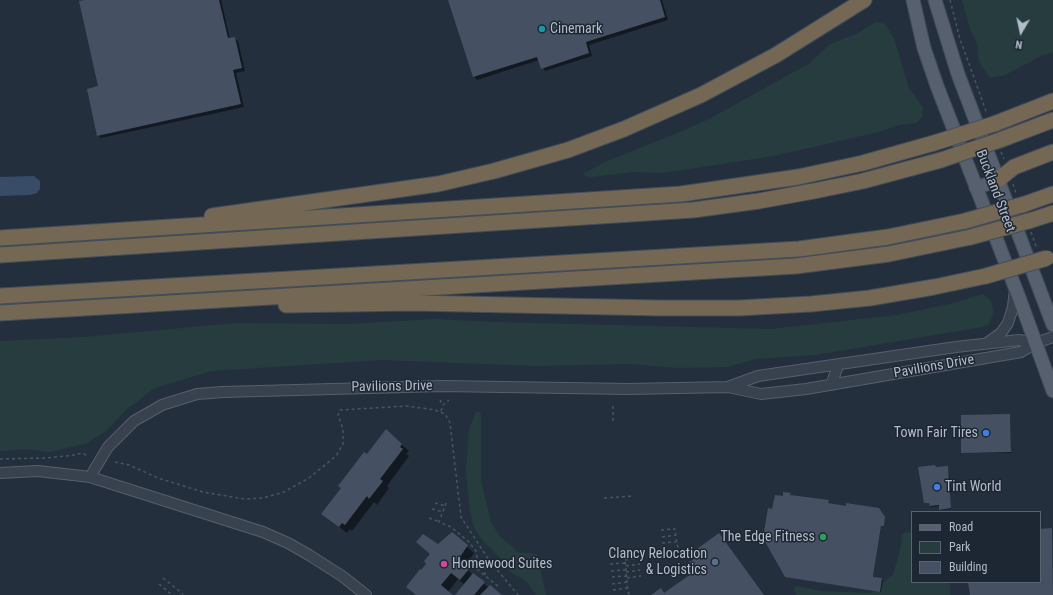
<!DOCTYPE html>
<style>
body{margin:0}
#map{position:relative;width:1053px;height:595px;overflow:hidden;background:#242f3e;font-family:"Roboto Condensed",sans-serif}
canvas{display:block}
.legend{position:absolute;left:911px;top:511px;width:130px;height:72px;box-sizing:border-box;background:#1d2633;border:1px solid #59626f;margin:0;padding:5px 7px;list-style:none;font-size:12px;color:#b4bcc9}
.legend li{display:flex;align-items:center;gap:8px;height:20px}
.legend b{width:20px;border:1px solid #59626f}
.north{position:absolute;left:1001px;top:12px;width:40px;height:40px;-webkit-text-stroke:3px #1d2633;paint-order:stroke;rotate:189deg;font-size:11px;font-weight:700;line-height:16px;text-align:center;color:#b4bcc9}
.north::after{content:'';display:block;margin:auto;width:14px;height:18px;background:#b4bcc9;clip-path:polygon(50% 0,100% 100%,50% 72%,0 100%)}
</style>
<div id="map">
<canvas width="1053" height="595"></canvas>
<ul class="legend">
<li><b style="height:5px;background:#56606e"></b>Road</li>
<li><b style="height:11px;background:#263c3f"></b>Park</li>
<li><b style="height:11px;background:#455162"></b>Building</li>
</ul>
<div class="north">N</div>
</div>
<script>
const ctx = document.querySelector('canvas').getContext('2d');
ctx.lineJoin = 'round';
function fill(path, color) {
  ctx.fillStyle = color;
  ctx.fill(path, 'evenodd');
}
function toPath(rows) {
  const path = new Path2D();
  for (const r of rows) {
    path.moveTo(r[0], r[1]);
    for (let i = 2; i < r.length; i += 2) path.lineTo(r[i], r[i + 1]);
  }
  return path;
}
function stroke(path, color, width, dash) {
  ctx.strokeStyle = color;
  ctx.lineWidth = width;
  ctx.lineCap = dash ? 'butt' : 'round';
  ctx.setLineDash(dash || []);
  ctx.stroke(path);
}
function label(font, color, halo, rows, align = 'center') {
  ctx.font = font + ' "Roboto Condensed",sans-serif';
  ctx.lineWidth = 3;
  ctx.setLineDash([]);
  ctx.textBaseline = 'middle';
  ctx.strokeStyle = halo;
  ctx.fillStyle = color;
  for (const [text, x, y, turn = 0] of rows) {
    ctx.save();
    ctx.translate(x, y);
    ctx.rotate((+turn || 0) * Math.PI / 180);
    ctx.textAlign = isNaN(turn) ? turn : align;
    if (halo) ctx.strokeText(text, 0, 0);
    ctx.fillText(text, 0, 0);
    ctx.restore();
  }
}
const green = toPath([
 [962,0,1053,0,1053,52,1041,56,1005,75,990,78,979,62,977,44,970,29],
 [876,22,885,24,894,38,909,88,923,107,922,117,916,123,899,125,878,132,774,156,663,173,633,172,592,177,585,176,583,174,607,161,682,131,709,119,810,63,830,44,856,34],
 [983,294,991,301,994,312,989,324,983,327,816,355,756,359,727,367,677,368,631,364,536,366,382,360,211,371,155,388,127,409,106,431,85,444,49,452,26,449,0,451,0,341,84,337,236,323,349,324,434,319,495,322,771,329,897,315,954,303],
 [476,412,480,412,481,416,481,481,491,522,500,537,512,546,518,552,537,554,546,595,536,595,526,581,510,572,503,561,486,544,475,530,470,513,466,471,469,429],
 [909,532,912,533,912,582,950,582,950,595,797,595,794,591,794,587,797,586,820,591,869,593,877,591,881,584,893,575,900,550,902,535,904,533]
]);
const water = toPath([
 [34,176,40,181,40,189,37,193,30,195,0,196,0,177]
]);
const shadow = toPath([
 [90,0,221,0,230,39,234,38,238,41,245,71,236,73,244,107,101,138,98,135,99,87],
 [449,0,662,0,668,20,589,45,592,56,545,71,539,60,477,80,474,76],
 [1010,415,1011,453,962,452,962,416],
 [386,431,409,451,406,454,409,456,387,486,389,488,377,505,374,502,352,531,350,529,347,533,323,514],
 [948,467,952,492,949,492,951,509,941,510,940,506,931,507,930,503,925,503],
 [790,494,791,496,828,501,828,504,847,507,878,509,885,519,884,526,881,526,873,578,883,580,881,592,787,577,773,510,783,497],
 [1052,529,1053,595,971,595,969,582,1040,582,1040,530],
 [452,533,474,553,464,567,489,588,501,595,457,595,465,585,458,579,448,592,452,595,416,595,407,586,421,572,439,546]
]);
const building = toPath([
 [85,0,219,0,228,38,235,37,242,68,233,70,241,104,97,136,87,89,98,86,79,1],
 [448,0,660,0,665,17,586,42,589,53,541,69,537,57,473,77],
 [1010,414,1011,452,961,453,961,415],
 [386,429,402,444,400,447,403,449,380,479,383,481,369,499,367,496,345,525,342,523,339,527,321,514,341,488,338,486,364,452,367,454],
 [935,465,936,467,948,466,951,508,939,510,939,505,930,506,929,503,924,503,918,467],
 [783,492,791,493,790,495,829,500,828,503,846,506,846,503,879,508,885,517,884,526,881,526,873,577,882,578,880,592,785,577,763,538,768,508,772,509,775,495,783,496],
 [1052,528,1053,595,970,595,968,582,1040,582,1040,529],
 [452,532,468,545,458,560,469,569,460,580,451,573,441,585,453,595,414,595,415,594,406,587,420,569,421,570,426,564,424,561,430,554,416,542,423,534,438,544],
 [719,533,764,595,651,595,661,588,664,593,691,574,685,565,694,559,690,554],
 [473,573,485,582,474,595,455,595],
 [490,585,502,595,480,595]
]);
const path = toPath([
 [950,0,960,39,987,114],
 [1001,152,1004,159],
 [1013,184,1016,193],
 [1031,232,1037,249],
 [440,400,443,405],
 [441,411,443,405,449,400],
 [613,421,613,404],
 [0,459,46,458,75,455,82,453,88,456],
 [115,462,129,465,158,478,203,492,245,499,263,498,284,492,309,478,336,456,343,444,343,429,338,415,340,410,407,406,435,410,445,414,450,423,461,517,489,560,518,595],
 [604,498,633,496],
 [435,503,445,506],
 [446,503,439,522,451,527,469,542,476,551,478,563,474,571],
 [432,509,443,512],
 [429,518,440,522],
 [661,530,675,529,677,545,681,552],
 [662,537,676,535],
 [662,543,676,542],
 [624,550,628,592,630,595],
 [625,560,639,558],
 [610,564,625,563],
 [626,566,640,564],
 [477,569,500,588],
 [611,571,625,570],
 [626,572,640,570],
 [485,575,485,566,489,560],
 [612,577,626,576],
 [163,578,183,594],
 [627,578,641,576],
 [159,584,172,595],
 [612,584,627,582],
 [613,590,627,588]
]);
const minor = toPath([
 [987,343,1001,333,1008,323,1013,307,1015,289],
 [831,385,838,366],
 [728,387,758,376,956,347,1019,340,1036,343],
 [0,473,38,471,90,477,263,532,288,543,309,555,342,576,366,595],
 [90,477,108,447,134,421,162,405,197,394,223,392,442,386,628,389,728,387,761,394,806,389,1021,352,1036,343,1053,337]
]);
const major = toPath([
 [913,0,924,48,937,86,1020,300,1053,391],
 [935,0,958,74,1053,325],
 [976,188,998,180]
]);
const highway = toPath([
 [994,124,1053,101],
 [1000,140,1053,120],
 [998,180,1014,167,1053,152],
 [1025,204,1053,194],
 [212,216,438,184,494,171,568,150,624,129,701,95,776,55,864,0],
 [1032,220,1053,213],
 [0,238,681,194,798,177,863,163,934,143],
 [0,255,693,210,759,201,814,191,863,181,941,160],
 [0,296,799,249,888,237,965,221],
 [286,305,412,303,660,308,739,308,811,304,870,298,934,287,986,276],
 [0,313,796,266,889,254,971,237]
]);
const highwayBridge = toPath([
 [934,143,994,124],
 [941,160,1000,140],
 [965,221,1025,204],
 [971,237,1032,220],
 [986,276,1047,258]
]);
const markers = [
 [542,29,4,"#0f9aa8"],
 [986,433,4,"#3f7fe0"],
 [937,487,4,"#3f7fe0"],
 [823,537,4,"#2e9e5b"],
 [715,562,4,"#5c6f8a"],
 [444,564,4,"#d1479c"]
];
const poiNames = [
 ["Cinemark",550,29],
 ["Town Fair Tires",978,433,"right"],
 ["Tint World",945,487],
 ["The Edge Fitness",815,537,"right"],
 ["Clancy Relocation",707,554,"right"],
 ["& Logistics",707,570,"right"],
 ["Homewood Suites",452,564]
];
const streetNames = [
 ["Buckland Street",995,191,69],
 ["Pavilions Drive",934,367,-10],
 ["Pavilions Drive",392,387,-1]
];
fill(green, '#263c3f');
fill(water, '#394c67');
fill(shadow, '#0007');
fill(building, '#455162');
stroke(minor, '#565f6c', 12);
stroke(major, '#414a57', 15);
stroke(highway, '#434c59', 17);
stroke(path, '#44595c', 1.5, [3, 3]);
stroke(minor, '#38414e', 10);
stroke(major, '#56606e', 13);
stroke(highway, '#746855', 15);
stroke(highwayBridge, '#434c59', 17, []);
stroke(highwayBridge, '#746855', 15);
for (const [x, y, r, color] of markers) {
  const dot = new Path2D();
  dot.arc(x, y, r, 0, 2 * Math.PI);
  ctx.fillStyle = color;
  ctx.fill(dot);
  stroke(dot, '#1d2633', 1.5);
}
label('14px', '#b4bcc9', '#1d2633', poiNames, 'left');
label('14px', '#b4bcc9', '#1d2633', streetNames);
</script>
